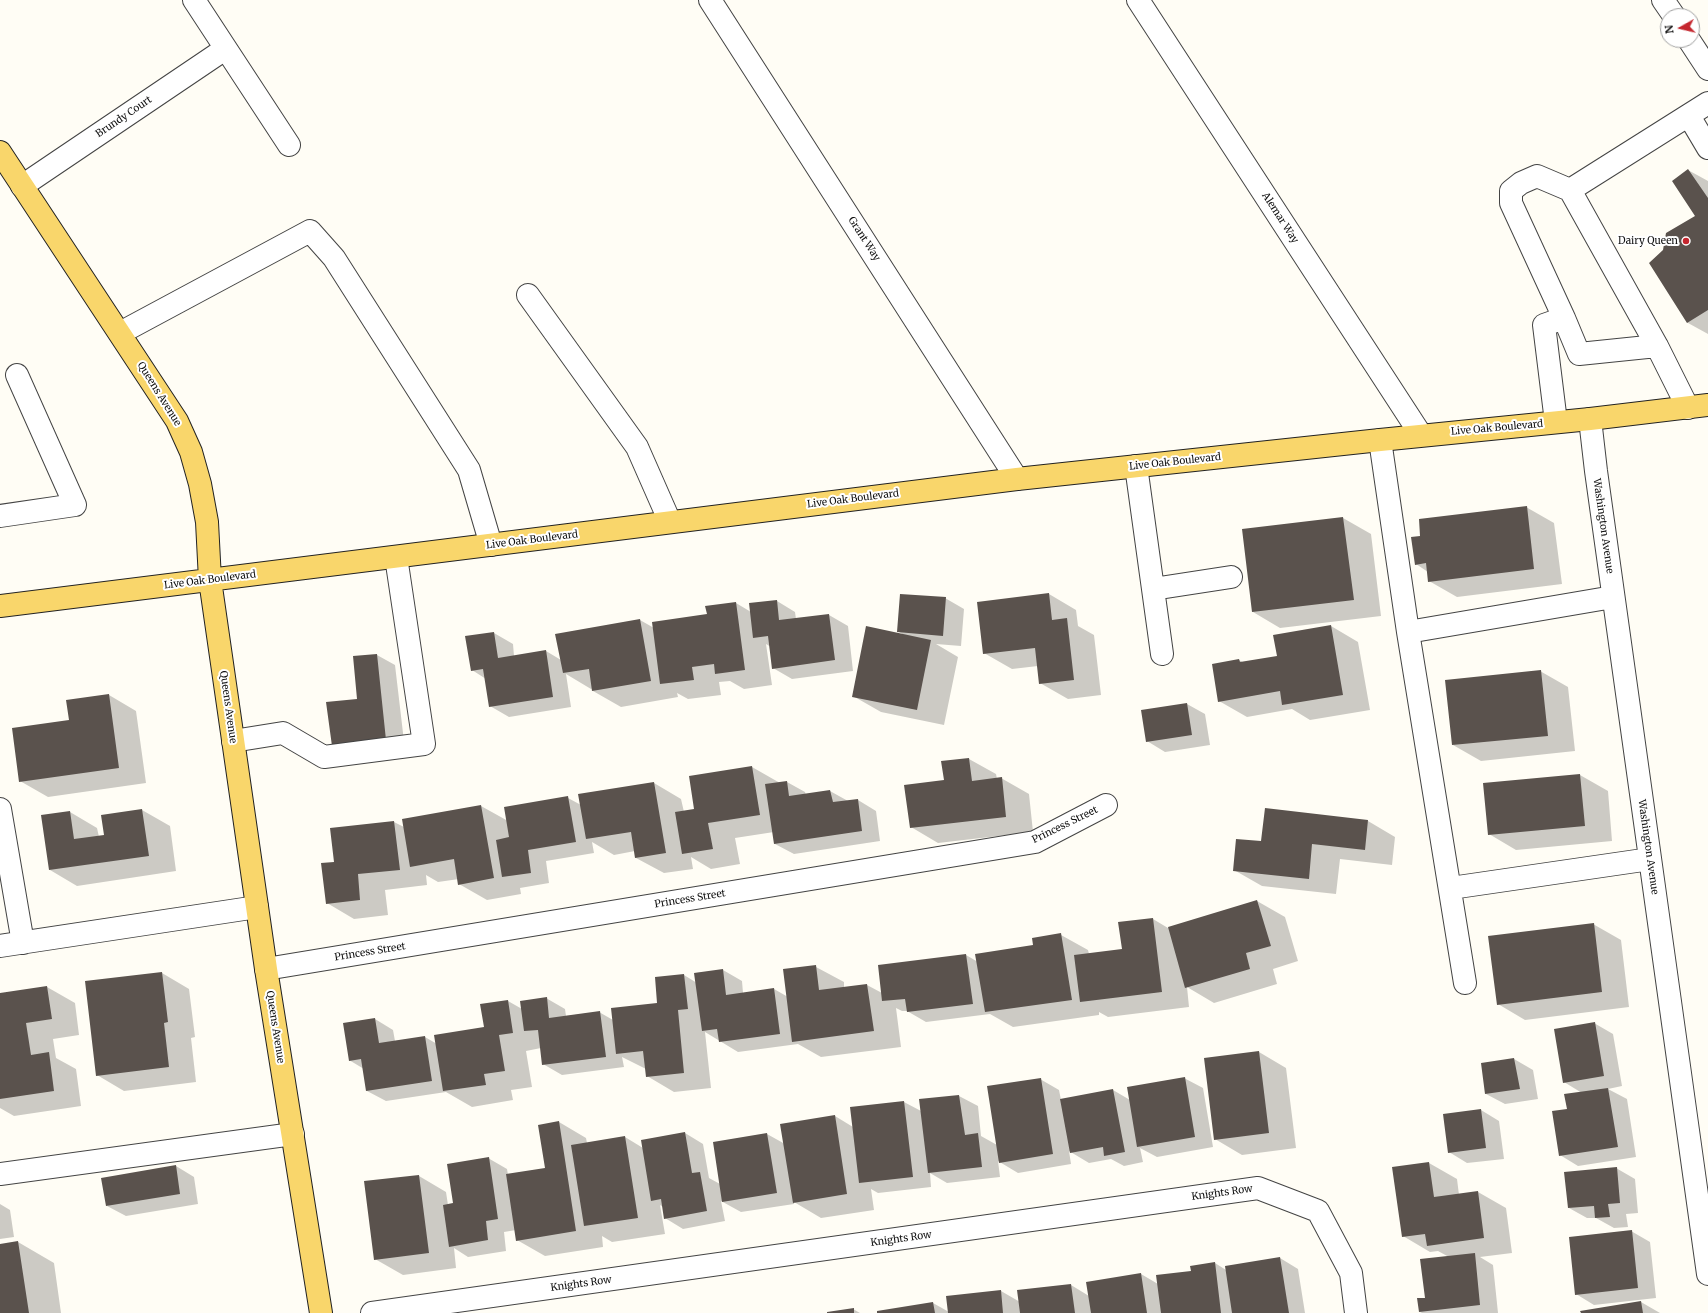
<!DOCTYPE html>
<style>
body{margin:0}
#map{position:relative;width:1708px;height:1313px;overflow:hidden;background:#fffdf5;font-family:Merriweather,serif}
canvas{display:block}
.north{position:absolute;left:1660px;top:8px;width:40px;height:40px;box-sizing:border-box;background:#fff;border:1px solid #a0a0a0;border-radius:50%;rotate:262deg;font-size:11px;font-weight:700;line-height:16px;text-align:center;color:#111}
.north::after{content:'';display:block;margin:auto;width:14px;height:18px;background:#c4262e;clip-path:polygon(50% 0,100% 100%,50% 72%,0 100%)}
</style>
<div id="map">
<canvas width="1708" height="1313"></canvas>
<div class="north">N</div>
</div>
<script>
const ctx = document.querySelector('canvas').getContext('2d');
ctx.lineJoin = 'round';
function fill(path, color) {
  ctx.fillStyle = color;
  ctx.fill(path, 'evenodd');
}
function toPath(rows) {
  const path = new Path2D();
  for (const r of rows) {
    path.moveTo(r[0], r[1]);
    for (let i = 2; i < r.length; i += 2) path.lineTo(r[i], r[i + 1]);
  }
  return path;
}
function stroke(path, color, width, dash) {
  ctx.strokeStyle = color;
  ctx.lineWidth = width;
  ctx.lineCap = dash ? 'butt' : 'round';
  ctx.setLineDash(dash || []);
  ctx.stroke(path);
}
function label(font, color, halo, rows, align = 'center') {
  ctx.font = font + ' Merriweather,serif';
  ctx.lineWidth = 4;
  ctx.setLineDash([]);
  ctx.textBaseline = 'middle';
  ctx.strokeStyle = halo;
  ctx.fillStyle = color;
  for (const [text, x, y, turn = 0] of rows) {
    ctx.save();
    ctx.translate(x, y);
    ctx.rotate((+turn || 0) * Math.PI / 180);
    ctx.textAlign = isNaN(turn) ? turn : align;
    if (halo) ctx.strokeText(text, 0, 0);
    ctx.fillText(text, 0, 0);
    ctx.restore();
  }
}
const shadow = toPath([
 [1688,170,1708,181,1708,334,1688,323,1651,263,1696,216],
 [1526,507,1554,523,1562,584,1457,597,1429,581,1428,572,1416,564],
 [1343,518,1371,534,1381,616,1280,628,1253,612,1243,530],
 [1049,594,1076,610,1078,626,1094,635,1101,695,1068,699,1040,683,1038,666,1012,669,984,653],
 [945,598,964,609,961,646,936,644,958,657,944,725,881,712,853,696,904,635,899,632],
 [777,601,795,612,796,619,829,615,848,626,853,671,792,679,773,668,771,647,766,644,772,685,744,689,730,681,719,682,721,695,688,699,677,693,678,697,621,707,593,691,593,688,591,689,566,674,571,707,509,717,490,706,486,679,472,670,494,633,513,644,514,656,546,651,561,660,640,620,654,628,708,615,736,603,751,612],
 [1331,626,1358,642,1370,710,1310,720,1292,709,1247,717,1219,701,1239,660,1244,663,1278,657],
 [377,655,395,665,405,750,332,745,358,700],
 [1540,671,1568,687,1575,751,1481,761,1453,745],
 [109,695,136,711,146,783,48,797,20,781,70,721],
 [1187,704,1205,714,1210,745,1165,752,1147,741],
 [969,759,996,774,997,779,1001,778,1029,794,1033,832,938,843,911,827,945,781],
 [752,767,780,783,787,782,805,792,806,795,830,791,848,801,858,800,876,811,880,841,794,854,775,844,774,832,735,838,740,864,711,869,691,857,693,869,664,873,636,858,635,851,614,855,592,842,594,853,546,861,549,883,520,888,521,894,487,900,459,884,459,879,438,882,426,875,427,885,385,890,388,915,354,919,327,903,335,863,394,822,404,827,481,806,508,821,506,808,568,798,581,805,654,783,681,799,684,812,695,810],
 [1580,775,1608,791,1612,841,1516,850,1489,834,1484,784],
 [142,810,170,826,176,871,77,886,50,870,70,812,97,828,99,837,105,836],
 [1368,821,1395,837,1392,865,1340,859,1336,894,1262,886,1234,870,1262,843],
 [1257,901,1285,917,1298,961,1273,969,1277,984,1214,1003,1187,987,1189,1007,1108,1017,1099,1012,1099,1015,1013,1027,990,1014,926,1022,907,1011,902,1011,896,1008,901,1047,821,1057,798,1044,738,1052,705,1032,711,1088,674,1092,647,1076,646,1069,622,1057,624,1067,562,1075,543,1064,541,1048,526,1051,532,1087,511,1090,513,1100,472,1107,446,1092,386,1101,367,1091,364,1069,349,1060,375,1019,393,1030,395,1041,425,1037,437,1044,485,1028,508,1001,522,1009,546,998,565,1009,566,1016,599,1012,613,1020,658,1004,684,975,697,983,696,973,723,970,742,981,743,993,774,989,788,997,816,967,844,982,844,988,867,985,882,993,879,966,966,955,978,962,1035,945,1061,935,1088,950,1089,954,1123,950,1153,919,1168,928],
 [1593,924,1621,940,1629,1007,1525,1020,1498,1004],
 [162,973,189,989,195,1037,191,1038,196,1082,124,1091,97,1075],
 [47,987,75,1003,79,1035,53,1039,56,1058,76,1069,81,1106,14,1116,0,1108,0,994],
 [1594,1023,1613,1034,1622,1086,1608,1089,1627,1099,1636,1157,1578,1166,1560,1155,1568,1110,1582,1093,1564,1082],
 [1259,1052,1286,1068,1296,1148,1242,1155,1215,1139],
 [1514,1059,1533,1070,1538,1099,1505,1104,1486,1094,1482,1064],
 [1184,1078,1203,1088,1213,1147,1157,1157,1140,1148,1143,1162,1124,1166,1111,1159,1089,1163,1069,1151,1071,1164,1018,1173,998,1161,1000,1177,947,1183,930,1173,931,1187,878,1193,871,1189,874,1210,821,1218,794,1202,794,1204,741,1212,721,1201,725,1221,683,1229,665,1218,663,1207,660,1205,665,1234,612,1242,602,1236,603,1247,545,1256,517,1240,516,1230,504,1232,506,1251,468,1257,454,1248,456,1268,403,1275,375,1259,419,1176,446,1192,448,1205,454,1204,488,1158,507,1169,508,1175,546,1169,559,1122,586,1138,587,1143,625,1137,643,1148,685,1133,703,1144,709,1178,720,1184,767,1134,785,1144,835,1116,853,1127,851,1108,904,1102,921,1111,920,1100,959,1096,978,1106,981,1136,997,1145,1040,1079,1059,1090,1061,1100,1113,1090,1130,1100],
 [1481,1110,1499,1121,1504,1159,1467,1163,1449,1152],
 [1429,1163,1457,1179,1459,1195,1478,1192,1506,1208,1512,1253,1480,1257,1493,1265,1498,1313,1422,1313,1420,1312,1449,1257,1438,1251,1430,1252,1403,1236,1394,1168],
 [176,1166,194,1177,198,1204,126,1216,107,1206],
 [1616,1168,1635,1179,1638,1213,1626,1214,1628,1227,1614,1228,1596,1218,1587,1218,1569,1208],
 [0,1204,10,1210,14,1237,0,1239],
 [1631,1231,1650,1242,1656,1298,1594,1305,1576,1294],
 [18,1242,54,1263,61,1313,0,1313,0,1245],
 [1280,1258,1298,1269,1305,1313,878,1313,933,1303,949,1312,1001,1291,1020,1302,1071,1285,1089,1296,1141,1274,1158,1284,1215,1263,1226,1270],
 [1641,1302,1660,1313,1582,1313,1582,1312],
 [853,1309,860,1313,828,1313]
]);
const building = toPath([
 [1688,169,1708,198,1708,310,1687,323,1649,263,1663,250,1666,233,1695,216,1672,181],
 [1527,506,1534,569,1428,582,1426,563,1415,565,1411,537,1420,536,1419,519],
 [1343,517,1354,600,1252,612,1242,529],
 [1049,593,1052,620,1067,618,1074,680,1039,684,1035,648,983,654,977,602],
 [900,594,946,597,943,636,897,632],
 [777,600,779,620,829,614,835,660,772,669,768,636,753,638,749,603],
 [736,602,745,670,715,674,714,664,692,667,694,680,660,684,652,622,707,614,705,606],
 [640,619,651,681,592,691,589,669,563,673,555,634],
 [1331,625,1343,695,1282,705,1280,691,1218,702,1212,664,1239,659,1240,662,1277,656,1273,635],
 [866,626,931,640,917,710,852,697],
 [494,632,498,658,546,650,553,697,489,707,483,669,471,671,465,636],
 [377,654,386,740,332,746,326,702,357,699,353,656],
 [1541,670,1548,736,1452,745,1445,680],
 [109,694,119,768,19,782,12,728,69,720,66,700],
 [1187,703,1192,735,1146,742,1141,710],
 [969,758,972,781,1002,777,1006,817,910,828,904,785,944,780,941,761],
 [752,766,760,815,708,823,713,849,682,854,675,812,694,809,689,776],
 [1580,774,1585,826,1488,835,1483,783],
 [787,781,789,796,830,790,833,802,858,799,862,831,774,844,765,784],
 [654,782,666,853,635,858,631,832,586,839,578,794],
 [568,796,576,842,528,850,531,873,502,877,496,840,509,837,504,807],
 [481,805,494,878,458,885,454,859,410,867,402,819],
 [1265,808,1368,820,1365,850,1312,844,1309,879,1233,871,1236,839,1261,841],
 [142,809,149,856,49,870,41,815,70,811,74,839,104,835,101,815],
 [394,821,400,870,358,874,360,900,326,904,321,863,334,862,330,828],
 [1257,900,1271,946,1246,953,1250,969,1185,988,1168,927],
 [1153,918,1162,992,1080,1002,1074,955,1122,949,1118,922],
 [1594,923,1602,992,1497,1005,1488,936],
 [1061,933,1072,1000,985,1012,975,954,1033,945,1032,938],
 [966,954,973,1004,907,1012,905,999,882,1001,878,965],
 [816,965,819,990,867,984,874,1031,792,1042,783,969],
 [723,969,726,995,774,988,780,1034,719,1042,717,1029,702,1031,694,973],
 [162,972,168,1022,164,1023,169,1067,96,1076,85,981],
 [684,974,688,1009,678,1010,684,1073,646,1077,643,1051,616,1054,611,1008,657,1003,655,977],
 [47,986,52,1019,26,1023,31,1055,49,1052,54,1091,0,1099,0,993],
 [547,997,549,1018,600,1011,606,1057,542,1065,538,1030,524,1031,520,1001],
 [508,1000,513,1033,499,1035,505,1071,484,1074,486,1085,443,1091,434,1035,484,1027,480,1004],
 [375,1018,379,1043,425,1036,432,1081,366,1091,361,1059,349,1061,343,1023],
 [1595,1022,1604,1076,1563,1083,1554,1029],
 [1259,1051,1269,1133,1214,1140,1204,1058],
 [1514,1058,1520,1089,1485,1094,1481,1063],
 [1185,1077,1195,1137,1137,1147,1127,1087],
 [1041,1078,1053,1154,999,1163,987,1086],
 [1608,1088,1618,1147,1559,1156,1552,1111,1567,1109,1564,1094],
 [1113,1089,1125,1152,1104,1156,1103,1147,1070,1153,1060,1099],
 [959,1095,965,1135,978,1133,982,1167,928,1173,919,1099],
 [904,1101,913,1177,859,1183,850,1107],
 [1481,1109,1486,1148,1448,1153,1443,1114],
 [835,1115,847,1194,793,1203,780,1124],
 [559,1121,576,1231,516,1241,506,1174,545,1168,538,1125],
 [685,1132,692,1173,700,1172,707,1211,664,1219,661,1199,651,1201,641,1140],
 [767,1133,777,1193,722,1202,713,1142],
 [625,1136,638,1218,584,1226,571,1145],
 [489,1157,498,1219,486,1221,488,1240,449,1247,443,1205,453,1203,447,1164],
 [1429,1162,1434,1197,1478,1191,1484,1238,1427,1246,1425,1234,1402,1237,1392,1167],
 [176,1165,180,1194,106,1206,101,1178],
 [1617,1167,1620,1203,1608,1204,1610,1217,1595,1218,1594,1206,1568,1208,1564,1172],
 [419,1175,429,1253,374,1260,364,1181],
 [1632,1230,1638,1288,1575,1295,1569,1237],
 [18,1241,29,1313,0,1313,0,1244],
 [1475,1253,1480,1305,1419,1312,1417,1298,1425,1298,1420,1259],
 [1280,1257,1289,1313,1232,1313,1225,1266],
 [1215,1262,1221,1313,1161,1313,1156,1275,1191,1271,1190,1266],
 [1141,1273,1147,1313,1091,1313,1086,1282],
 [1071,1284,1075,1313,1020,1313,1017,1290],
 [1001,1290,1003,1313,948,1313,946,1296],
 [1641,1301,1643,1313,1581,1313,1580,1311],
 [933,1302,935,1313,877,1313,877,1311],
 [854,1308,854,1313,827,1313,827,1312]
]);
const minor = toPath([
 [194,0,289,145],
 [710,0,1017,479],
 [1138,0,1421,435],
 [1663,0,1674,16],
 [1689,40,1708,69],
 [1689,116,1708,148],
 [22,186,225,49],
 [1570,190,1708,103],
 [528,295,637,447,670,522],
 [1564,318,1579,354,1657,346],
 [120,333,310,231,334,258,469,470,491,545],
 [1590,419,1596,471,1708,1274],
 [1556,422,1544,325,1564,318,1511,203,1511,191,1521,183,1537,176,1570,190,1657,346,1688,408],
 [1380,440,1408,632,1465,983],
 [1136,466,1162,654],
 [0,516,75,505,17,375],
 [1153,589,1231,577],
 [1408,632,1613,597],
 [233,741,283,733,324,757,424,744,396,557],
 [0,809,23,943],
 [1451,888,1650,859],
 [0,946,257,907],
 [266,969,1035,842,1106,805],
 [0,1174,293,1134],
 [372,1313,1258,1188,1318,1211,1351,1273,1356,1313]
]);
const major = toPath([
 [0,152,177,421,191,452,200,484,207,522,210,580,266,969,321,1313],
 [0,606,1017,479,1380,440,1590,419,1708,405]
]);
const markers = [
 [1686,241,4,"#c4262e"]
];
const streetNames = [
 ["Brundy Court",124,117,-34],
 ["Alemar Way",1280,218,57],
 ["Grant Way",864,239,57],
 ["Queens Avenue",159,394,58],
 ["Live Oak Boulevard",1497,428,-5],
 ["Live Oak Boulevard",1175,462,-6],
 ["Live Oak Boulevard",853,499,-7],
 ["Washington Avenue",1603,526,82],
 ["Live Oak Boulevard",532,540,-7],
 ["Live Oak Boulevard",210,580,-7],
 ["Queens Avenue",228,707,82],
 ["Princess Street",1065,825,-26],
 ["Washington Avenue",1648,847,82],
 ["Princess Street",690,899,-9],
 ["Princess Street",370,952,-9],
 ["Queens Avenue",275,1027,81],
 ["Knights Row",1222,1193,-8],
 ["Knights Row",901,1239,-8],
 ["Knights Row",581,1284,-8]
];
const poiNames = [
 ["Dairy Queen",1678,241]
];
fill(shadow, '#0003');
fill(building, '#5a524d');
stroke(minor, '#444', 24);
stroke(major, '#222', 24);
stroke(minor, '#fff', 22);
stroke(major, '#f9d66b', 22);
for (const [x, y, r, color] of markers) {
  const dot = new Path2D();
  dot.arc(x, y, r, 0, 2 * Math.PI);
  ctx.fillStyle = color;
  ctx.fill(dot);
  stroke(dot, '#fff', 1.5);
}
label('10px', '#111', '#fff', streetNames);
label('10px', '#111', '#fff', poiNames, 'right');
</script>
